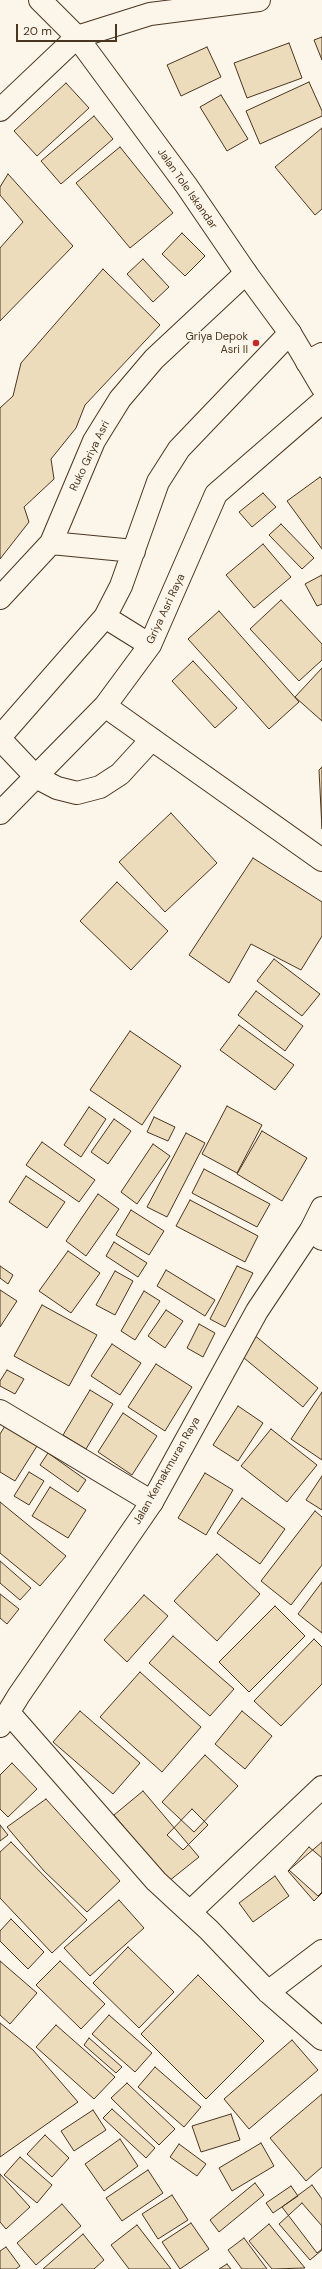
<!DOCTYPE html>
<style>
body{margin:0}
#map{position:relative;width:322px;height:2269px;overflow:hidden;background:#fbf6e9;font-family:"DM Sans",sans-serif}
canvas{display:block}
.scale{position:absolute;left:16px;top:24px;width:101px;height:18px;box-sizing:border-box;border:2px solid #4a3520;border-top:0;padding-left:5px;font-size:12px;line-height:14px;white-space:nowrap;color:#4a3520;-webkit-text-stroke:3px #fbf6e9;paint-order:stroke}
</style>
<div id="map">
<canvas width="322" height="2269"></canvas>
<div class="scale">20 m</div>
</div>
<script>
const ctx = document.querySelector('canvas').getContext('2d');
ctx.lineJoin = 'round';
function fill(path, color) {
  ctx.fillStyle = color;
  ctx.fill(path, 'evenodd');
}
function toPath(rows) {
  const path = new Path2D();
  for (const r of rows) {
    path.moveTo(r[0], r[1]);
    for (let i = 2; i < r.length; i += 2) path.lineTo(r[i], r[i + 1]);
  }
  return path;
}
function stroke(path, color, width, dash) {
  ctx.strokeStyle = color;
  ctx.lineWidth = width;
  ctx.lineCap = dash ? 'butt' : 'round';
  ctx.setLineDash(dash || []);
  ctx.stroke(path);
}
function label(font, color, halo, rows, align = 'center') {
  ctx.font = font + ' "DM Sans",sans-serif';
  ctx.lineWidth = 3;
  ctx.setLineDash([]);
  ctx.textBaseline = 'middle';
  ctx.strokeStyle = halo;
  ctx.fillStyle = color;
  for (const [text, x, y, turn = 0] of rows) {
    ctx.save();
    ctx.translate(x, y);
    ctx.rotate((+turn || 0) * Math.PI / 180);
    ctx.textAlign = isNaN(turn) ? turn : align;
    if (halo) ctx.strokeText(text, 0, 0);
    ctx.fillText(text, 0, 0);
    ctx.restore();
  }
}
const building = toPath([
 [322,37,322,60,314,40,322,37],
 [289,43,302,78,247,98,234,63,289,43],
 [207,47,221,77,181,96,167,65,207,47],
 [309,82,322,111,322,116,260,144,246,111,309,82],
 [66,83,89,108,37,156,14,131,66,83],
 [221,95,248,139,227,151,200,107,221,95],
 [94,116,113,139,61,184,41,161,94,116],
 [322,128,322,209,315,215,275,167,322,128],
 [120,147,173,213,130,248,76,183,120,147],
 [8,174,73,246,0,321,0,248,23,222,0,195,0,187,8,174],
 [182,233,205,256,185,276,162,254,182,233],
 [143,259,169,287,153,302,127,274,143,259],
 [103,269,160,325,85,405,76,428,51,459,54,479,24,507,29,522,0,559,0,408,13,396,21,363,103,269],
 [320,477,322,479,322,549,287,501,320,477],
 [263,493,276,507,252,527,239,512,263,493],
 [281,524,314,558,302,569,269,535,281,524],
 [263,544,291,577,254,608,226,575,263,544],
 [322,575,322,604,317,606,305,584,322,575],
 [281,600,322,644,322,660,299,681,250,629,281,600],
 [219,611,299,702,269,729,188,639,219,611],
 [193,661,237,708,215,728,172,681,193,661],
 [322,668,322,721,295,697,322,668],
 [322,767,322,829,319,770,322,767],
 [171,813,217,863,165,912,119,862,171,813],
 [253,858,322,902,322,936,301,970,251,944,229,983,189,955,253,858],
 [117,882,168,931,131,970,80,921,117,882],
 [274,959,320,994,302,1016,257,981,274,959],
 [256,991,303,1026,285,1051,238,1015,256,991],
 [239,1025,294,1065,275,1090,220,1050,239,1025],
 [130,1031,181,1066,142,1125,90,1090,130,1031],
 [227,1106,262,1125,237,1173,202,1154,227,1106],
 [89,1107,106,1119,81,1157,64,1145,89,1107],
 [154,1117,175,1127,168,1141,147,1132,154,1117],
 [114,1119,131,1131,108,1164,91,1152,114,1119],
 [262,1131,307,1158,282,1201,237,1174,262,1131],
 [186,1133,205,1143,167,1217,147,1207,186,1133],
 [42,1142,95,1180,79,1202,26,1165,42,1142],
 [153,1144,170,1156,137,1204,121,1192,153,1144],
 [204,1169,270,1204,257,1227,192,1193,204,1169],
 [26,1176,65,1202,47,1228,9,1202,26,1176],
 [98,1194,119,1209,86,1256,66,1241,98,1194],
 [190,1200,258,1236,245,1262,176,1226,190,1200],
 [131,1210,164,1231,149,1255,116,1235,131,1210],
 [114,1242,147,1263,138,1277,106,1256,114,1242],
 [68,1251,100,1273,71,1313,39,1291,68,1251],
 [0,1266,13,1275,8,1284,0,1278,0,1266],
 [237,1266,253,1273,225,1327,210,1319,237,1266],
 [166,1270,215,1300,205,1316,157,1286,166,1270],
 [115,1271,133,1281,115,1315,96,1305,115,1271],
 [0,1290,17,1301,0,1327,0,1290],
 [144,1291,160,1301,135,1340,121,1331,144,1291],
 [42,1305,97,1335,69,1386,14,1356,42,1305],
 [166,1310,183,1321,165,1348,148,1336,166,1310],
 [199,1324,215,1333,203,1357,187,1348,199,1324],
 [253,1334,318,1388,303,1407,238,1353,253,1334],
 [112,1344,141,1363,120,1395,91,1376,112,1344],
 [156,1364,192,1387,165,1431,128,1407,156,1364],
 [7,1370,24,1379,15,1394,0,1386,0,1381,7,1370],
 [90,1390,113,1404,86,1449,63,1435,90,1390],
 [322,1392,322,1460,291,1439,322,1392],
 [238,1406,263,1423,238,1461,213,1445,238,1406],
 [123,1413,157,1436,132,1475,98,1452,123,1413],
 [5,1426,37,1446,15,1481,0,1472,0,1434,5,1426],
 [271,1429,317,1465,287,1502,241,1466,271,1429],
 [48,1453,86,1480,78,1492,40,1465,48,1453],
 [29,1472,44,1481,29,1505,14,1496,29,1472],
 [205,1473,233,1490,206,1535,178,1518,205,1473],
 [322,1476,322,1510,306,1500,322,1476],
 [50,1487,86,1510,68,1538,32,1516,50,1487],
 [242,1498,285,1529,260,1564,217,1533,242,1498],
 [0,1502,66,1556,40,1586,0,1553,0,1502],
 [315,1511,322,1517,322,1565,291,1605,261,1581,315,1511],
 [217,1554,260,1594,217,1641,174,1601,217,1554],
 [0,1561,31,1588,20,1600,0,1583,0,1561],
 [322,1582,322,1633,298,1614,322,1582],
 [0,1594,19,1609,7,1624,0,1618,0,1594],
 [144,1595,168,1616,127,1662,104,1640,144,1595],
 [275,1606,305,1636,249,1692,219,1662,275,1606],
 [173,1636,234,1689,210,1716,149,1663,173,1636],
 [314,1639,322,1647,322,1684,281,1726,254,1701,314,1639],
 [140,1672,201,1727,162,1772,100,1717,140,1672],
 [80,1711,140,1763,113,1794,53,1742,80,1711],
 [242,1711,272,1736,245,1769,215,1744,242,1711],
 [205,1755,238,1786,194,1832,162,1802,205,1755],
 [12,1763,37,1789,8,1817,0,1809,0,1775,12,1763],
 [143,1791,199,1857,169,1881,114,1815,143,1791],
 [46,1799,120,1881,87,1912,44,1871,7,1827,46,1799],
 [192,1809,208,1825,183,1850,167,1835,192,1809],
 [0,1825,8,1835,0,1841,0,1825],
 [11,1842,87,1920,52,1953,0,1898,0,1852,11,1842],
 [322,1842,322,1893,314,1901,288,1871,322,1842],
 [309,1847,322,1858,322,1892,318,1896,289,1870,309,1847],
 [275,1876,289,1896,253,1922,239,1903,275,1876],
 [119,1900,144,1928,90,1976,64,1948,119,1900],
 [11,1919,44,1952,28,1969,0,1941,0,1931,11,1919],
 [128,1947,174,1992,139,2028,93,1983,128,1947],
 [0,1961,37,1993,10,2024,0,2015,0,1961],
 [60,1961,105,2004,81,2029,36,1985,60,1961],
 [198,1975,264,2041,206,2099,141,2034,198,1975],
 [109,2015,152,2053,135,2072,92,2034,109,2015],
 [0,2023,33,2050,78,2102,0,2157,0,2023],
 [56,2025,115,2077,94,2099,36,2047,56,2025],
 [89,2038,122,2067,116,2073,84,2045,89,2038],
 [292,2040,318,2070,249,2129,224,2099,292,2040],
 [155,2067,201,2107,184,2127,138,2087,155,2067],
 [127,2083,175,2129,159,2145,111,2098,127,2083],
 [322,2094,322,2167,306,2181,270,2138,322,2094],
 [112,2109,155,2148,146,2158,103,2118,112,2109],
 [93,2110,106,2130,74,2151,61,2131,93,2110],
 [231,2114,240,2140,201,2152,192,2126,231,2114],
 [45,2135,69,2158,52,2177,27,2154,45,2135],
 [120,2139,138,2166,104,2191,85,2164,120,2139],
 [261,2143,274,2166,232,2191,219,2168,261,2143],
 [179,2144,206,2164,197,2176,170,2157,179,2144],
 [20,2157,52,2185,37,2203,4,2175,20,2157],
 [148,2170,163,2193,122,2221,106,2198,148,2170],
 [0,2174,30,2207,6,2229,0,2222,0,2174],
 [255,2183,264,2195,219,2232,210,2220,255,2183],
 [312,2185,322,2199,322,2249,317,2253,282,2207,312,2185],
 [291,2186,298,2196,273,2213,266,2203,291,2186],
 [172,2195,188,2220,158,2239,142,2214,172,2195],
 [302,2203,322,2226,322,2250,310,2260,279,2224,302,2203],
 [62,2204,81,2226,36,2265,17,2243,62,2204],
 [191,2223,209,2249,180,2269,162,2242,191,2223],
 [269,2224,305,2268,272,2269,249,2241,269,2224],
 [137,2225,171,2269,129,2269,111,2245,137,2225],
 [83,2234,104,2260,94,2269,43,2269,83,2234],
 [244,2238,267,2269,242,2269,228,2250,244,2238],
 [6,2247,20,2266,16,2269,0,2269,0,2251,6,2247],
 [227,2264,231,2269,219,2269,227,2264]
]);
const minor = toPath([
 [0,110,77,37,150,14,259,0],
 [307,362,322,354],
 [51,543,134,551],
 [0,598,51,543,94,441,120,399,154,359,246,273],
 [105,617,150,645],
 [105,706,322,860],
 [0,737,105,617,121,586,158,482,179,449,290,333],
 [0,739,36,777,57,788,77,793,100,787,120,774,152,739],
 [0,813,105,706,150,645,216,494,322,402],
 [311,1230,322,1239],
 [0,1411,152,1502],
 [9,1713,156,1881,209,1930,268,1992,322,2039],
 [190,1912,322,1787],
 [268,1992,322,1951]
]);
const major = toPath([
 [40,0,77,37,186,185,246,273,290,333,322,387],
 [0,1726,19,1695,152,1502,257,1311,311,1230,322,1208]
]);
const markers = [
 [256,343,4,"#c62828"]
];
const streetNames = [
 ["Jalan Tole Iskandar",187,189,55],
 ["Ruko Griya Asri",90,456,-64],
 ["Griya Asri Raya",166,609,-65],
 ["Jalan Kemakmuran Raya",167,1471,-60]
];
const poiNames = [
 ["Griya Depok",248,337],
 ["Asri II",248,350]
];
fill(building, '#ecdcbc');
stroke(building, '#4a3520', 1);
stroke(minor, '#4a3520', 24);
stroke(major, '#4a3520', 24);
stroke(minor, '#fbf6e9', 22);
stroke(major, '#fbf6e9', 22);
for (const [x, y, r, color] of markers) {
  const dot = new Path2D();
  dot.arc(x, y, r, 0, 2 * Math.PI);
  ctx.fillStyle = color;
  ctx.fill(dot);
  stroke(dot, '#fbf6e9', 1.5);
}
label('11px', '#4a3520', '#fbf6e9', streetNames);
label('11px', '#4a3520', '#fbf6e9', poiNames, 'right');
</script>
